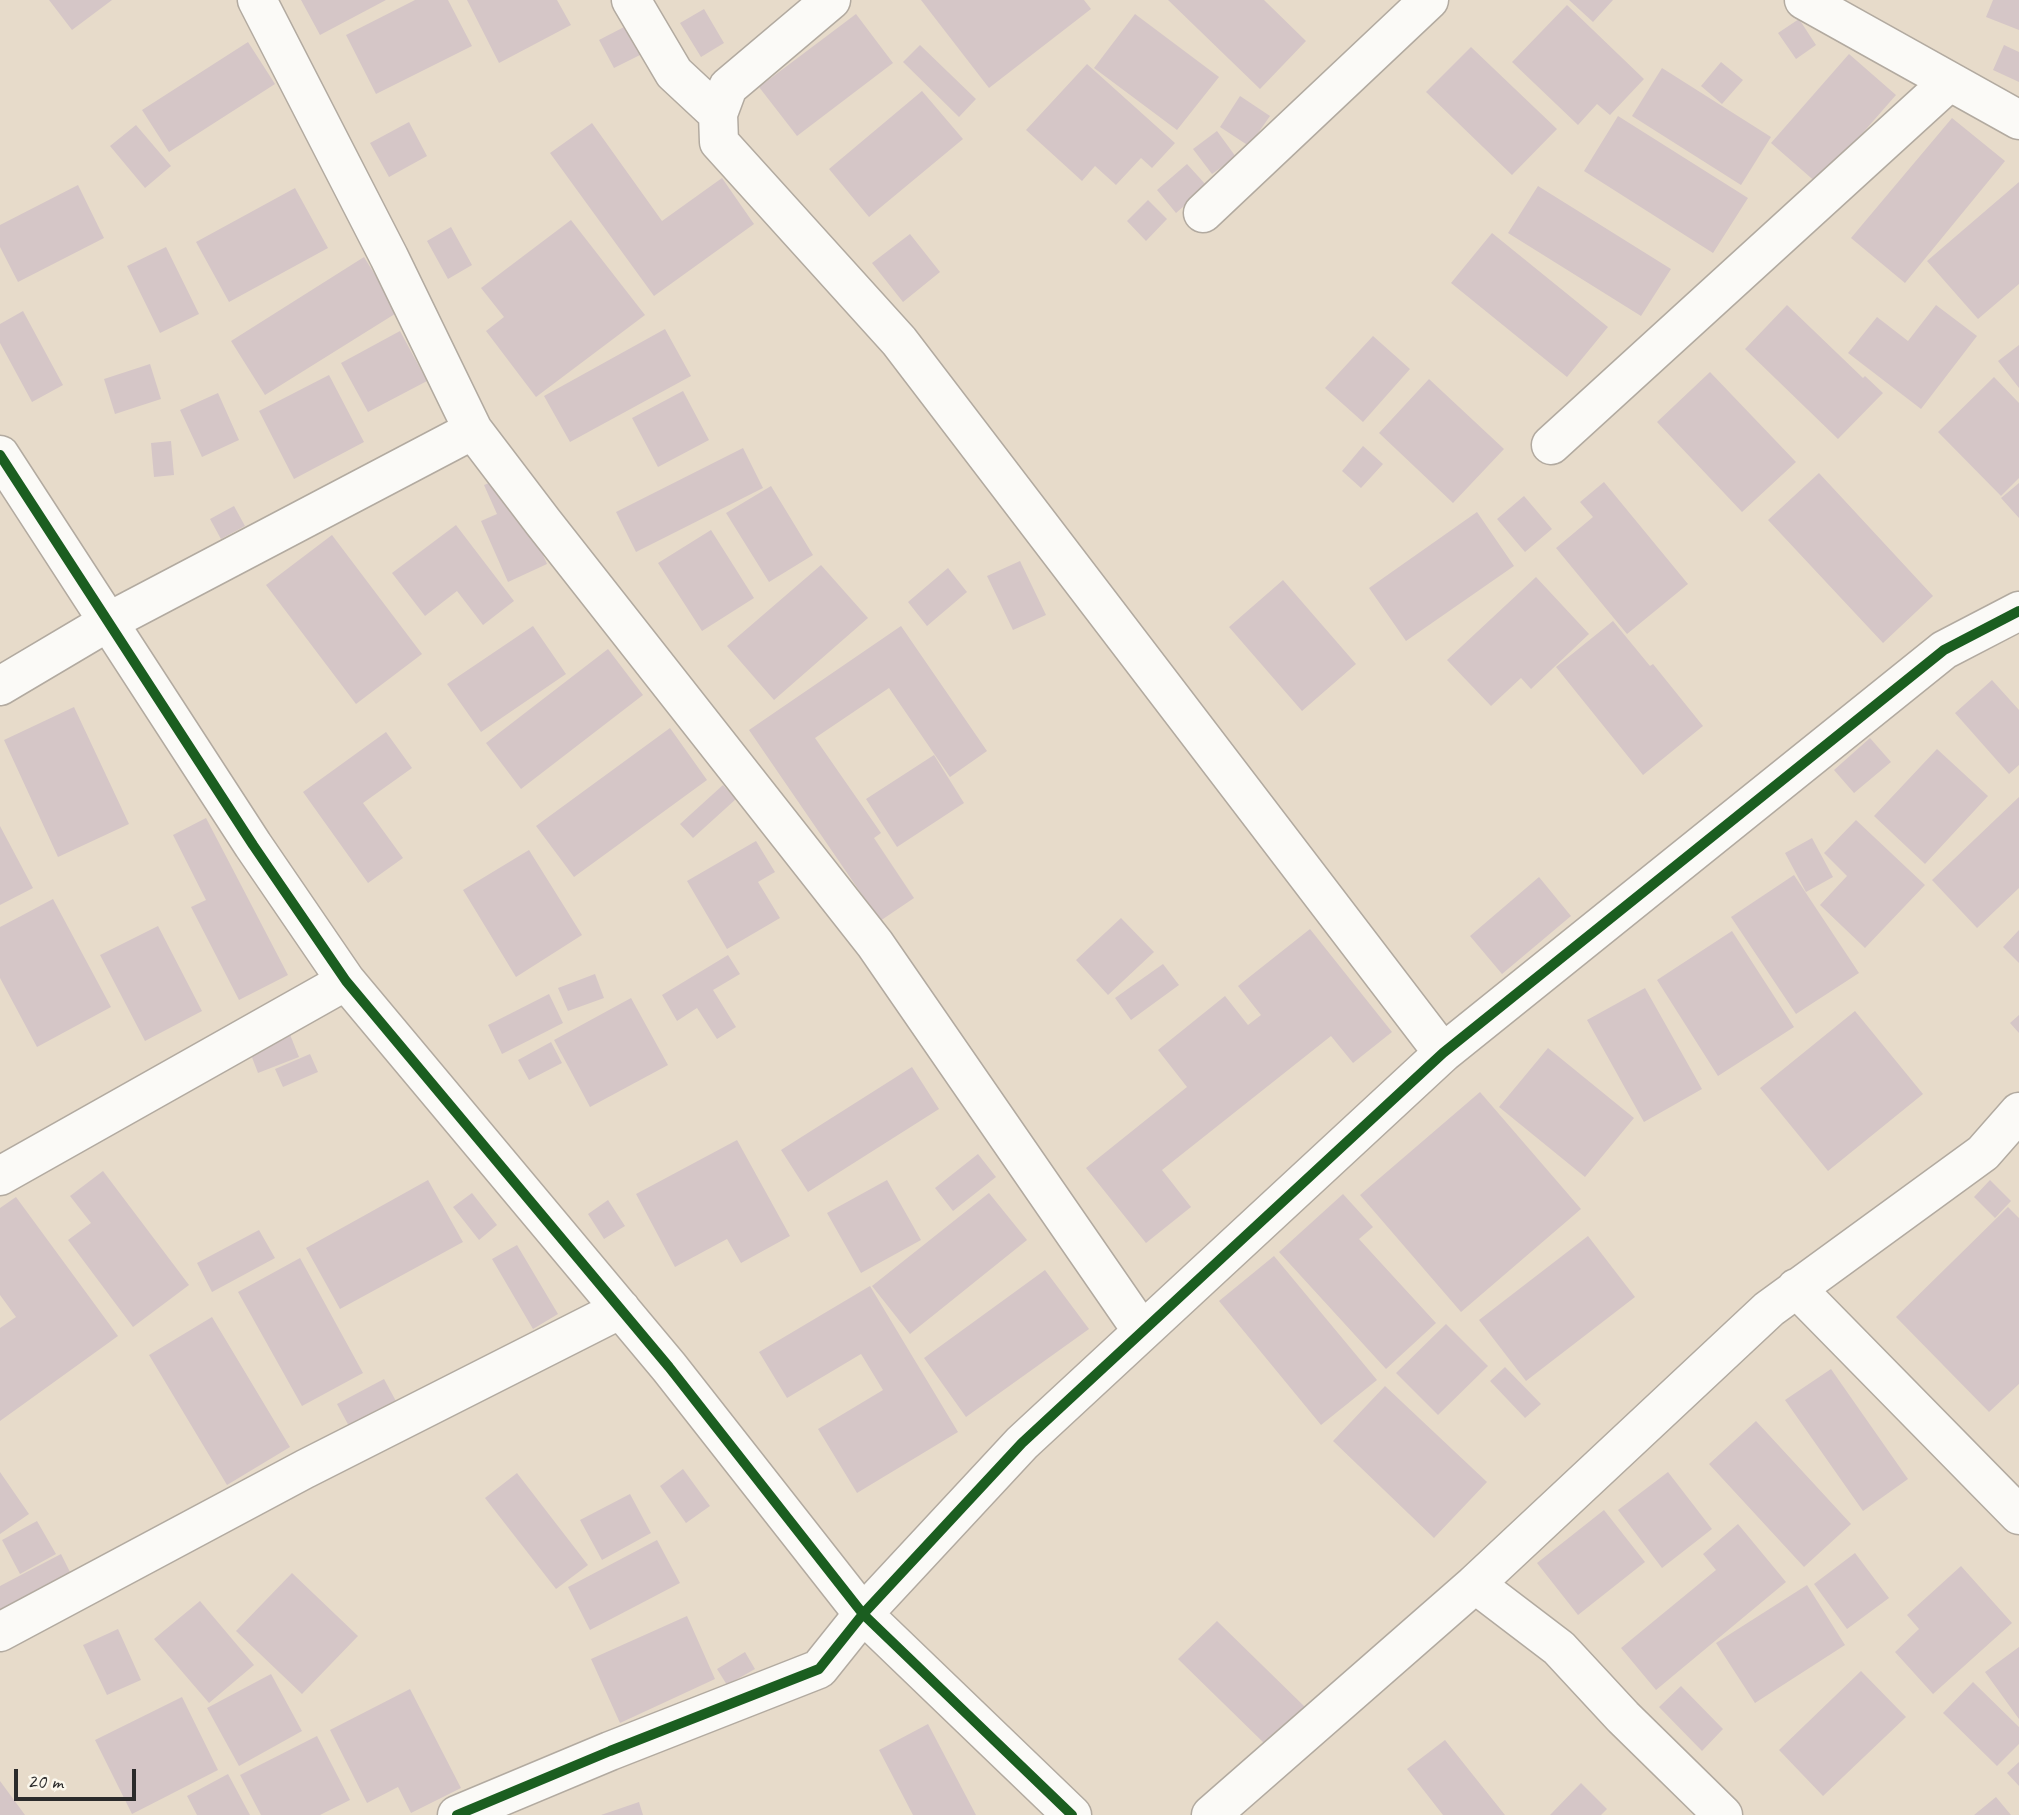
<!DOCTYPE html>
<style>
body{margin:0}
#map{position:relative;width:2019px;height:1815px;overflow:hidden;background:#e7dbca;font-family:Caveat,sans-serif}
canvas{display:block}
.scale{position:absolute;left:14px;top:1769px;width:122px;height:32px;box-sizing:border-box;border:4px solid #2b2b2b;border-top:0;padding-left:9px;font-size:21px;line-height:24px;white-space:nowrap;color:#2b2b2b;-webkit-text-stroke:5px #fbf7ec;paint-order:stroke}
</style>
<div id="map">
<canvas width="2019" height="1815"></canvas>
<div class="scale">20 m</div>
</div>
<script>
const ctx = document.querySelector('canvas').getContext('2d');
ctx.lineJoin = 'round';
function fill(path, color) {
  ctx.fillStyle = color;
  ctx.fill(path, 'evenodd');
}
function toPath(rows) {
  const path = new Path2D();
  for (const r of rows) {
    path.moveTo(r[0], r[1]);
    for (let i = 2; i < r.length; i += 2) path.lineTo(r[i], r[i + 1]);
  }
  return path;
}
function stroke(path, color, width, dash) {
  ctx.strokeStyle = color;
  ctx.lineWidth = width;
  ctx.lineCap = dash ? 'butt' : 'round';
  ctx.setLineDash(dash || []);
  ctx.stroke(path);
}
const building = toPath([
 [49,0,112,0,72,30],
 [301,0,386,0,320,35],
 [415,0,448,0,472,46,376,94,346,35],
 [467,0,557,0,571,25,499,63],
 [921,0,1084,0,1091,9,989,88],
 [1168,0,1264,0,1306,41,1260,89],
 [1569,0,1613,0,1593,22],
 [1993,0,2019,0,2019,30,1986,17],
 [1567,5,1644,79,1610,115,1597,104,1578,125,1512,62],
 [704,9,724,43,701,57,680,23],
 [856,14,893,63,797,136,759,87],
 [1135,14,1219,77,1177,130,1094,68],
 [1799,19,1816,45,1796,59,1778,33],
 [628,25,642,54,614,68,599,40],
 [248,42,275,84,169,152,142,110],
 [920,45,976,99,959,117,903,62],
 [2004,45,2019,52,2019,82,1993,70],
 [1471,47,1557,129,1512,175,1426,92],
 [1849,54,1896,95,1818,184,1771,143],
 [1721,62,1743,80,1722,104,1701,86],
 [1087,64,1175,143,1152,168,1141,158,1116,185,1095,166,1082,181,1026,130],
 [1662,68,1771,137,1741,185,1632,116],
 [922,91,963,139,869,217,829,169],
 [1240,96,1270,116,1249,146,1220,127],
 [1618,116,1748,198,1713,253,1584,171],
 [1952,118,2005,161,1905,283,1851,238],
 [409,122,427,156,389,177,370,143],
 [592,123,662,221,722,178,754,224,654,296,550,153],
 [136,125,171,166,145,188,110,146],
 [1217,131,1236,157,1212,174,1193,149],
 [1187,164,1207,186,1176,213,1157,190],
 [2019,182,2019,284,1978,319,1927,261],
 [78,185,104,238,18,282,0,247,0,225],
 [1538,186,1671,269,1641,316,1508,233],
 [295,188,328,248,229,302,196,242],
 [1148,200,1167,219,1146,241,1127,221],
 [571,220,645,315,536,397,486,331,504,317,481,288],
 [451,227,472,265,448,279,427,241],
 [1492,233,1608,327,1567,377,1451,283],
 [910,234,940,272,903,302,872,263],
 [166,247,199,314,160,333,127,266],
 [364,257,398,312,265,395,231,341],
 [1787,305,1863,378,1865,376,1883,393,1838,439,1745,349],
 [1936,305,1977,336,1921,409,1848,353,1877,317,1908,341],
 [23,311,63,385,32,402,0,343,0,324],
 [665,329,691,376,570,442,544,396],
 [400,331,427,381,368,412,341,363],
 [1373,336,1410,369,1363,422,1325,388],
 [2019,345,2019,388,1998,361],
 [150,364,161,399,115,414,104,379],
 [1710,372,1796,462,1742,512,1657,422],
 [329,375,364,442,294,479,259,411],
 [1994,377,2019,403,2019,478,2001,496,1938,432],
 [1429,379,1504,449,1453,503,1379,433],
 [683,391,709,440,658,467,632,418],
 [218,393,239,440,202,457,180,410],
 [171,441,174,475,154,477,151,443],
 [1363,446,1383,464,1361,488,1342,471],
 [743,448,763,488,636,552,616,512],
 [1819,473,1933,596,1883,643,1768,520],
 [499,479,521,506,547,564,508,582,481,521,497,514,484,485],
 [1604,482,1688,584,1627,634,1556,548,1593,517,1580,502],
 [2019,483,2019,518,2001,498],
 [771,486,813,555,769,582,726,513],
 [1524,496,1552,529,1525,552,1497,519],
 [234,506,245,526,221,539,210,519],
 [1477,512,1514,566,1406,641,1369,588],
 [456,525,514,601,483,625,457,591,425,616,392,573],
 [711,530,754,598,702,631,658,563],
 [332,535,422,654,356,704,266,585],
 [1020,561,1046,615,1013,630,987,576],
 [821,565,868,618,774,700,727,646],
 [948,568,967,592,927,626,908,602],
 [1536,577,1589,634,1531,689,1521,678,1491,706,1447,660],
 [1283,580,1356,664,1302,711,1229,627],
 [1613,621,1650,666,1653,664,1703,726,1643,775,1556,667],
 [533,626,566,674,481,732,447,684],
 [901,626,987,751,950,777,889,688,815,738,881,833,874,838,914,898,880,921,749,730],
 [608,649,643,695,521,789,486,743],
 [1992,680,2019,710,2019,765,2009,774,1955,713],
 [74,707,129,824,58,857,4,740],
 [670,728,707,780,574,877,536,826],
 [386,732,412,768,363,803,403,858,368,883,303,792],
 [1870,738,1891,762,1854,793,1834,770],
 [1937,749,1988,796,1925,864,1874,816],
 [934,755,964,803,897,847,866,799],
 [723,785,736,799,693,838,680,824],
 [2019,797,2019,888,1977,928,1932,880],
 [206,818,288,975,239,1000,191,907,206,900,173,835],
 [1856,820,1925,885,1865,948,1820,905,1847,876,1824,853],
 [0,826,33,888,0,905],
 [1812,838,1833,877,1806,892,1785,853],
 [756,841,775,872,758,882,780,918,727,949,687,881],
 [529,850,582,935,516,977,463,890],
 [1794,875,1859,973,1796,1014,1731,917],
 [1539,877,1571,916,1502,974,1470,936],
 [53,899,111,1007,37,1047,0,978,0,927],
 [1121,918,1154,952,1108,995,1076,960],
 [158,926,202,1011,145,1041,100,955],
 [1310,929,1392,1032,1353,1063,1331,1036,1162,1170,1191,1207,1146,1243,1086,1168,1187,1087,1158,1050,1225,996,1248,1025,1261,1015,1238,986],
 [2019,930,2019,963,2003,947],
 [1732,931,1794,1027,1718,1076,1657,980],
 [728,955,740,974,713,990,736,1027,717,1039,697,1008,677,1021,662,995],
 [1163,964,1179,985,1131,1020,1115,998],
 [595,974,604,998,568,1011,558,988],
 [1645,988,1702,1089,1644,1122,1587,1020],
 [549,994,563,1023,502,1054,488,1025],
 [631,998,668,1065,590,1107,554,1040],
 [1855,1011,1923,1094,1828,1171,1760,1088],
 [2019,1015,2019,1033,2010,1023],
 [289,1032,299,1057,258,1073,248,1047],
 [551,1042,562,1063,529,1080,518,1060],
 [1548,1048,1634,1118,1585,1177,1499,1107],
 [310,1054,318,1072,283,1087,275,1069],
 [912,1067,939,1109,808,1192,781,1150],
 [1480,1092,1581,1209,1461,1312,1360,1195],
 [737,1140,790,1236,741,1263,727,1239,675,1267,636,1194],
 [978,1154,996,1177,953,1211,935,1188],
 [103,1171,189,1285,133,1327,68,1240,91,1223,70,1196],
 [428,1180,463,1242,340,1309,306,1248],
 [887,1180,921,1240,861,1273,827,1213],
 [1990,1180,2011,1201,1995,1218,1974,1197],
 [472,1193,497,1225,479,1240,453,1207],
 [989,1193,1027,1240,910,1334,872,1286],
 [1343,1194,1373,1227,1359,1239,1436,1323,1386,1369,1279,1252],
 [16,1197,118,1336,0,1421,0,1328,16,1317,0,1295,0,1208],
 [608,1200,625,1226,604,1239,588,1214],
 [2008,1207,2019,1218,2019,1384,1989,1412,1896,1317],
 [259,1230,275,1258,212,1292,197,1263],
 [1588,1236,1635,1297,1526,1381,1479,1320],
 [517,1245,558,1314,533,1329,492,1259],
 [1274,1256,1377,1380,1321,1425,1219,1301],
 [300,1258,363,1373,302,1406,238,1292],
 [1045,1270,1089,1329,966,1417,924,1358],
 [870,1286,958,1432,857,1493,818,1429,883,1390,861,1354,787,1398,759,1352],
 [212,1317,290,1447,227,1485,149,1355],
 [1446,1324,1488,1366,1438,1415,1396,1373],
 [1505,1367,1541,1404,1525,1418,1490,1381],
 [1831,1369,1908,1479,1863,1511,1785,1400],
 [384,1379,397,1403,350,1428,337,1404],
 [1385,1386,1487,1482,1434,1538,1333,1441],
 [1756,1421,1851,1524,1804,1567,1709,1464],
 [683,1469,710,1506,686,1523,660,1486],
 [0,1472,29,1514,0,1534],
 [1668,1472,1712,1529,1662,1568,1618,1510],
 [517,1473,588,1565,556,1589,485,1498],
 [630,1494,651,1533,602,1560,580,1520],
 [1604,1510,1645,1562,1578,1615,1537,1563],
 [37,1521,56,1554,20,1574,2,1540],
 [1738,1524,1786,1582,1656,1690,1621,1648,1716,1570,1703,1554],
 [657,1540,680,1583,590,1630,568,1587],
 [1855,1553,1889,1598,1847,1629,1814,1584],
 [61,1554,76,1584,0,1623,0,1586],
 [1961,1566,2012,1623,1933,1694,1895,1652,1919,1629,1907,1615],
 [292,1573,358,1636,302,1694,236,1631],
 [1807,1585,1845,1645,1755,1703,1716,1643],
 [200,1601,254,1665,209,1703,154,1639],
 [687,1616,715,1679,620,1723,591,1659],
 [1217,1621,1305,1707,1266,1745,1178,1659],
 [118,1629,141,1680,107,1695,83,1645],
 [2019,1647,2019,1719,1985,1672],
 [745,1652,755,1669,727,1685,717,1669],
 [1861,1671,1906,1717,1823,1796,1779,1750],
 [271,1674,302,1731,239,1766,207,1708],
 [1973,1682,2019,1727,2019,1744,1997,1766,1943,1713],
 [1681,1686,1723,1729,1702,1751,1659,1707],
 [410,1689,461,1788,411,1813,398,1787,367,1803,330,1730],
 [182,1697,218,1770,132,1814,95,1740],
 [928,1724,976,1815,913,1815,879,1750],
 [317,1736,350,1800,320,1815,261,1815,240,1775],
 [1445,1740,1505,1815,1443,1815,1407,1769],
 [2019,1762,2019,1786,2007,1773],
 [228,1774,250,1815,197,1815,187,1796],
 [0,1781,25,1815,0,1815],
 [1581,1783,1607,1809,1601,1815,1550,1815],
 [1996,1797,2011,1815,1974,1815],
 [639,1802,643,1815,601,1815]
]);
const street = toPath([
 [257,0,389,257,473,430,543,522,875,944,1142,1331],
 [631,0,674,73,718,114],
 [831,0,728,87,718,114,719,142,899,341,1443,1053],
 [1804,0,2019,120],
 [1203,213,1429,0],
 [1551,445,1949,82],
 [0,455,253,845,346,981,669,1367,863,1614,1072,1815],
 [0,686,108,622,473,430],
 [0,1176,346,981],
 [1796,1288,2019,1515],
 [1475,1584,1559,1648,1623,1717,1723,1815],
 [0,1632,305,1469,621,1309],
 [457,1815,610,1751,819,1669,863,1614,1022,1443,1443,1053,1944,650,2019,611],
 [1211,1815,1475,1584,1769,1309,1983,1153,2019,1112]
]);
const cycleway = toPath([
 [0,455,253,845,346,981,669,1367,863,1614,1072,1815],
 [457,1815,610,1751,819,1669,863,1614,1022,1443,1443,1053,1944,650,2019,611]
]);
fill(building, '#d5c6c7');
stroke(street, '#b2aaa0', 41);
stroke(street, '#fbfaf7', 38);
stroke(cycleway, '#1b5e20', 10);
</script>
